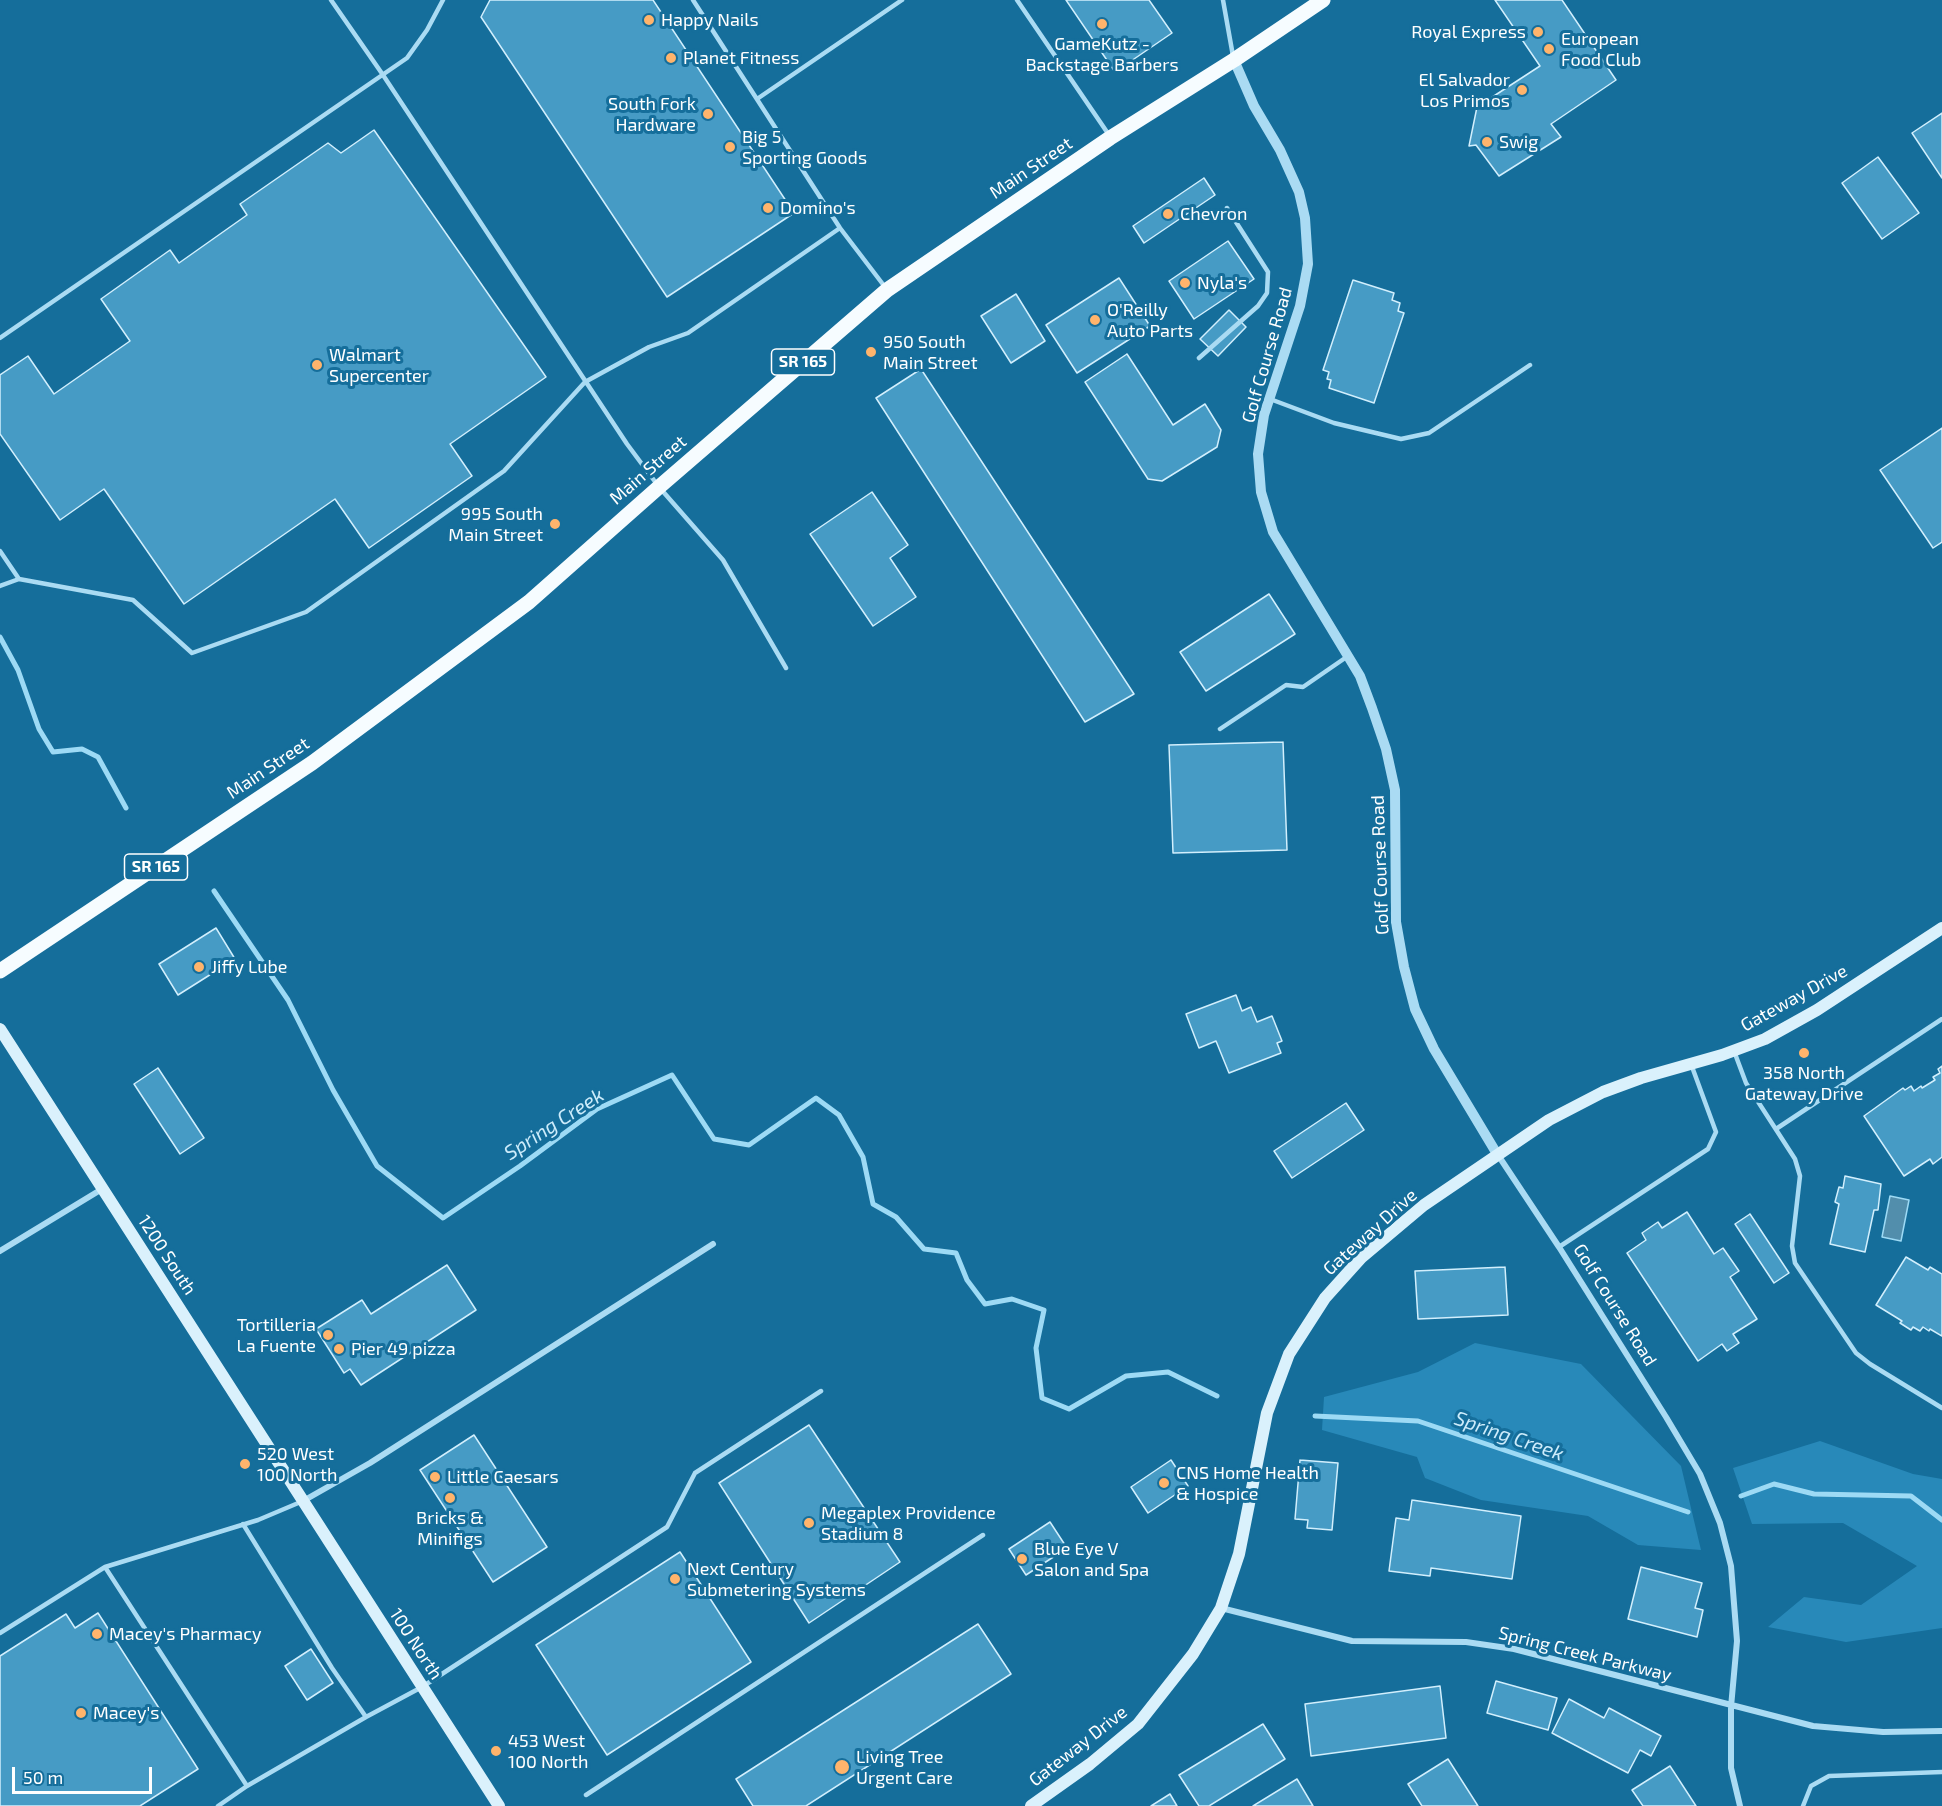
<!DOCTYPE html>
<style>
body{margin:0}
#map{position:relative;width:1942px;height:1806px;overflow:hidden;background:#156e9b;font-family:"Exo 2",sans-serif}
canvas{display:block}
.scale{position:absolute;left:12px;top:1767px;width:140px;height:27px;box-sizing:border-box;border:3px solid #fff;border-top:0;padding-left:8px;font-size:18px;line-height:21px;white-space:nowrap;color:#fff;-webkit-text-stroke:4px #156e9b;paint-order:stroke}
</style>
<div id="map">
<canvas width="1942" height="1806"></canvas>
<div class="scale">50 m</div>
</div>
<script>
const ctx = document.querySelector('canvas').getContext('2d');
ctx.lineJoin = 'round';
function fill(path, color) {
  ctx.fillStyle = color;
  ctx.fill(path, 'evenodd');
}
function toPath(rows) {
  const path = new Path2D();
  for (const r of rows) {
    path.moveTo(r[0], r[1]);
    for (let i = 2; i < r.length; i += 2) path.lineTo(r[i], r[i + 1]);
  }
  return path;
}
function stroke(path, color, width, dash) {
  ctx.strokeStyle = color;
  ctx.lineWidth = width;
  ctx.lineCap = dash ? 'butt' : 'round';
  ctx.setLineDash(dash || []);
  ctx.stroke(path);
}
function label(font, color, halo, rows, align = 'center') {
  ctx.font = font + ' "Exo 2",sans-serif';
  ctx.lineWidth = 6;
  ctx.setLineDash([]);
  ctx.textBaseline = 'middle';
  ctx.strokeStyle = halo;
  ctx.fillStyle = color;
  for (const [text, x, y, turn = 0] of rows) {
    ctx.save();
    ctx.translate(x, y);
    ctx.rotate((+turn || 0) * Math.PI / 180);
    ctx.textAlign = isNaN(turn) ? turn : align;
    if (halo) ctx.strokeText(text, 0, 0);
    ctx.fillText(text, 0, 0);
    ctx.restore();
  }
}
const green = toPath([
 [1475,1343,1581,1364,1681,1466,1701,1550,1638,1545,1588,1516,1481,1500,1425,1478,1417,1457,1322,1430,1324,1397,1418,1372],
 [1820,1441,1913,1474,1942,1479,1942,1628,1846,1642,1768,1627,1804,1597,1861,1605,1917,1566,1843,1523,1752,1524,1733,1468]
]);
const water = toPath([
 [1890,1196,1909,1200,1901,1241,1882,1237,1890,1196]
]);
const stream = toPath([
 [0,637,18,670,39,729,53,752,82,749,98,757,126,808],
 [214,891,288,1000,333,1090,377,1166,443,1218,520,1166,597,1109,672,1075,714,1139,749,1145,816,1098,839,1115,863,1157,873,1204,896,1217,924,1249,956,1253,967,1280,985,1304,1012,1299,1044,1310,1036,1348,1042,1398,1069,1409,1126,1376,1168,1372,1217,1396],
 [1315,1416,1418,1421,1688,1512],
 [1741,1496,1774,1484,1814,1494,1911,1496,1942,1520]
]);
const building = toPath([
 [490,0,653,0,794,213,667,297,481,17,490,0],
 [1066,0,1149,0,1172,33,1115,72,1066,0],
 [1495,0,1562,0,1616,80,1551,124,1561,137,1499,176,1476,145,1469,146,1477,107,1540,66,1495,0],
 [1942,113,1942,178,1912,133,1942,113],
 [374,130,546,377,450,444,472,476,369,548,335,499,184,604,104,489,60,520,0,434,0,375,28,356,54,394,130,341,101,299,170,250,179,263,247,215,240,204,328,143,341,153,374,130],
 [1878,157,1919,213,1882,239,1842,183,1878,157],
 [1204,178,1215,195,1144,243,1133,226,1204,178],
 [1228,241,1254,279,1194,319,1169,281,1228,241],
 [1119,278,1150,326,1077,373,1046,325,1119,278],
 [1353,280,1394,293,1392,300,1400,303,1398,311,1404,313,1374,403,1329,388,1331,380,1327,379,1329,372,1323,370,1353,280],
 [1016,294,1045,341,1011,363,981,316,1016,294],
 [1229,310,1246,327,1218,356,1200,339,1229,310],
 [1127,354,1173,425,1205,404,1221,430,1217,447,1162,481,1148,479,1085,382,1127,354],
 [921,369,1134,694,1085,722,876,398,921,369],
 [1942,428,1942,542,1933,548,1880,470,1942,428],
 [872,492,908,545,890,558,916,597,873,626,810,534,872,492],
 [1269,594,1295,634,1206,691,1180,652,1269,594],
 [1283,742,1287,850,1173,853,1169,745,1283,742],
 [216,928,235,959,178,995,159,964,216,928],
 [1236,995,1242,1011,1251,1007,1257,1022,1272,1016,1282,1041,1277,1043,1281,1053,1229,1073,1216,1041,1199,1048,1186,1014,1236,995],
 [1942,1066,1942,1157,1933,1164,1930,1159,1904,1176,1864,1116,1903,1088,1905,1090,1911,1086,1914,1091,1921,1086,1922,1088,1935,1080,1933,1077,1940,1073,1938,1069,1942,1066],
 [158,1068,204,1138,180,1154,134,1084,158,1068],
 [1346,1103,1364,1130,1292,1178,1274,1151,1346,1103],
 [1845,1176,1881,1184,1878,1210,1874,1210,1865,1252,1830,1244,1839,1204,1835,1202,1839,1187,1843,1188,1845,1176],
 [1687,1212,1714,1254,1723,1248,1739,1271,1730,1277,1757,1319,1733,1334,1739,1343,1727,1351,1722,1344,1698,1361,1627,1253,1646,1240,1642,1233,1658,1222,1662,1228,1687,1212],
 [1750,1214,1789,1273,1774,1283,1735,1224,1750,1214],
 [1906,1257,1928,1270,1930,1267,1942,1274,1942,1336,1930,1329,1929,1331,1923,1327,1920,1331,1913,1327,1911,1330,1900,1323,1902,1321,1876,1305,1906,1257],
 [447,1265,476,1310,361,1385,350,1369,344,1373,316,1329,362,1300,371,1314,447,1265],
 [1505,1267,1508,1315,1418,1319,1415,1271,1505,1267],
 [809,1425,900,1562,809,1623,719,1483,809,1425],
 [474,1435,547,1547,493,1582,420,1470,474,1435],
 [1171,1460,1188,1486,1148,1513,1131,1487,1171,1460],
 [1300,1460,1338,1463,1332,1530,1307,1528,1308,1520,1295,1519,1300,1460],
 [1412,1500,1521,1516,1512,1579,1431,1568,1430,1576,1389,1571,1396,1518,1409,1520,1412,1500],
 [1050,1522,1067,1548,1026,1575,1009,1549,1050,1522],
 [680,1552,751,1662,607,1755,536,1645,680,1552],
 [1641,1567,1702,1583,1695,1608,1703,1610,1697,1637,1628,1619,1641,1567],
 [98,1613,198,1769,140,1806,0,1806,0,1656,66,1614,75,1628,98,1613],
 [978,1624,1011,1674,806,1806,753,1806,736,1779,978,1624],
 [311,1649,333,1683,307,1700,285,1666,311,1649],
 [1496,1681,1557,1698,1548,1730,1487,1713,1496,1681],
 [1440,1686,1446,1738,1311,1756,1305,1704,1440,1686],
 [1569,1699,1604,1718,1609,1708,1661,1736,1651,1756,1640,1750,1628,1773,1552,1733,1569,1699],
 [1263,1724,1285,1759,1209,1806,1199,1806,1179,1775,1263,1724],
 [1448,1759,1478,1806,1422,1806,1408,1784,1448,1759],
 [1670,1766,1696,1806,1643,1806,1632,1790,1670,1766],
 [1297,1779,1313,1806,1253,1806,1297,1779],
 [1170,1794,1177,1806,1151,1806,1170,1794]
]);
const service = toPath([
 [331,0,383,75,627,444,659,487,723,560,786,668],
 [693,0,840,228,885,287],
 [1017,0,1109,135],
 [1223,0,1233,56],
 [757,99,902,0],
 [0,338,407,58,427,30,443,0],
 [1199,358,1258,306,1267,293,1268,272,1227,208],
 [1270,399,1334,423,1401,439,1429,433,1530,365],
 [0,551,19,579],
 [0,586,19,579,133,600,192,653,306,612,504,471,585,382,649,347,688,333,840,228],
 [1220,729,1286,685,1303,687,1348,656],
 [1734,1051,1746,1083,1795,1159,1800,1176,1792,1246,1795,1263,1856,1353,1870,1364,1942,1408],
 [1776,1129,1942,1019],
 [1559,1247,1708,1149,1716,1132,1691,1064],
 [243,1524,332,1668,366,1717],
 [105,1567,247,1786],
 [0,1633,105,1567,258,1520,303,1501],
 [586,1795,983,1535],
 [218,1806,247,1786,366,1717,422,1687,667,1527,695,1473,821,1391],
 [1803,1806,1811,1786,1829,1776,1942,1772]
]);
const minor = toPath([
 [1498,1155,1559,1247,1666,1417,1700,1474,1720,1523,1731,1566,1737,1641,1731,1707,1731,1768,1740,1806],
 [0,1251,102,1189],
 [303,1501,370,1463,713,1244],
 [1221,1608,1352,1641,1466,1642,1514,1649,1813,1726,1883,1732,1942,1731]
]);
const tertiary = toPath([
 [1234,60,1254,106,1280,150,1299,192,1305,218,1308,264,1300,306,1264,415,1258,454,1261,492,1273,532,1360,676,1372,708,1386,749,1395,790,1396,922,1404,967,1415,1009,1434,1049,1497,1154]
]);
const secondary = toPath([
 [0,1029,499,1806],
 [1031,1806,1090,1764,1138,1724,1193,1654,1221,1608,1239,1554,1267,1413,1289,1354,1325,1298,1361,1258,1424,1205,1549,1120,1603,1092,1641,1078,1722,1055,1765,1039,1817,1010,1942,928]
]);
const primary = toPath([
 [0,971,312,763,529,602,659,487,887,290,1110,138,1234,60,1323,0]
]);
const markers = [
 [649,20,6,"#ffb46c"],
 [1102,24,6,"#ffb46c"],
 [1538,32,6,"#ffb46c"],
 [1549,49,6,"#ffb46c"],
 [671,58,6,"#ffb46c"],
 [1522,90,6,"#ffb46c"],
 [708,114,6,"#ffb46c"],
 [1487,142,6,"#ffb46c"],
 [730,147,6,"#ffb46c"],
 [768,208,6,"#ffb46c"],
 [1168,214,6,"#ffb46c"],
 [1185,283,6,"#ffb46c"],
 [1095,320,6,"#ffb46c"],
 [871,352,6,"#ffb46c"],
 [317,365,6,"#ffb46c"],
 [555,524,6,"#ffb46c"],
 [199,967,6,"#ffb46c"],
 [1804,1053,6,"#ffb46c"],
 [328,1335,6,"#ffb46c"],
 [339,1349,6,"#ffb46c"],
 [245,1464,6,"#ffb46c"],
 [435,1477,6,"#ffb46c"],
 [1164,1483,6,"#ffb46c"],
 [450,1498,6,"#ffb46c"],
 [809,1523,6,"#ffb46c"],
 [1022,1559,6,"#ffb46c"],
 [675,1579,6,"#ffb46c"],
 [97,1634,6,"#ffb46c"],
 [81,1713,6,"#ffb46c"],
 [496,1751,6,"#ffb46c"],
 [842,1767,8,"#ffb46c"]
];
const shields = [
 [803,362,63],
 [156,867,63]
];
const shieldNames = [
 ["SR 165",803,362],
 ["SR 165",156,867]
];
const poiNames = [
 ["Happy Nails",661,20],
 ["Royal Express",1526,32,"right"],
 ["European",1561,39],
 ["Food Club",1561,60],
 ["GameKutz -",1102,44,"center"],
 ["Backstage Barbers",1102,65,"center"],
 ["Planet Fitness",683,58],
 ["El Salvador",1510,80,"right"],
 ["Los Primos",1510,101,"right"],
 ["South Fork",696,104,"right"],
 ["Hardware",696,125,"right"],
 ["Big 5",742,137],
 ["Sporting Goods",742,158],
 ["Swig",1499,142],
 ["Domino's",780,208],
 ["Chevron",1180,214],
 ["Nyla's",1197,283],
 ["O'Reilly",1107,310],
 ["Auto Parts",1107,331],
 ["950 South",883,342],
 ["Main Street",883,363],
 ["Walmart",329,355],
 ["Supercenter",329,376],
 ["995 South",543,514,"right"],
 ["Main Street",543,535,"right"],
 ["Jiffy Lube",211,967],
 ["358 North",1804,1073,"center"],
 ["Gateway Drive",1804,1094,"center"],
 ["Tortilleria",316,1325,"right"],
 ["La Fuente",316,1346,"right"],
 ["Pier 49 pizza",351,1349],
 ["520 West",257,1454],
 ["100 North",257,1475],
 ["CNS Home Health",1176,1473],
 ["& Hospice",1176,1494],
 ["Little Caesars",447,1477],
 ["Megaplex Providence",821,1513],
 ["Stadium 8",821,1534],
 ["Bricks &",450,1518,"center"],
 ["Minifigs",450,1539,"center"],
 ["Blue Eye V",1034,1549],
 ["Salon and Spa",1034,1570],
 ["Next Century",687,1569],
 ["Submetering Systems",687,1590],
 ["Macey's Pharmacy",109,1634],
 ["Macey's",93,1713],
 ["453 West",508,1741],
 ["100 North",508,1762],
 ["Living Tree",856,1757],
 ["Urgent Care",856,1778]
];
const streetNames = [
 ["Main Street",1031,168,-34],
 ["Golf Course Road",1267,355,-74],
 ["Main Street",648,470,-41],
 ["Main Street",268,768,-34],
 ["Golf Course Road",1380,865,-92],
 ["Gateway Drive",1794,998,-29],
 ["Gateway Drive",1370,1232,-42],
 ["1200 South",167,1255,57],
 ["Golf Course Road",1615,1305,58],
 ["100 North",416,1644,57],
 ["Spring Creek Parkway",1585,1654,14],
 ["Gateway Drive",1078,1746,-38]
];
const waterNames = [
 ["Spring Creek",554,1124,-33],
 ["Spring Creek",1509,1436,19]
];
fill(green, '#2889b9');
fill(water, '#528eac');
stroke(water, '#9ddaf5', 1.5);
stroke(stream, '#9ddaf5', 5);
fill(building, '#469bc5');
stroke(building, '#d2effd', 1.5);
stroke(service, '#aadbf3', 4.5);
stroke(minor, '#aadbf3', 6);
stroke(tertiary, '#aadbf3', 10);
stroke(secondary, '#daf1fc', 12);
stroke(primary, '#f6fcff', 15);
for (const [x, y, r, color] of markers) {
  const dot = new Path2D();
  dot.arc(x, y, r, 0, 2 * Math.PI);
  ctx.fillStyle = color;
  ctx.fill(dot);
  stroke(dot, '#156e9b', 2);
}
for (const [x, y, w] of shields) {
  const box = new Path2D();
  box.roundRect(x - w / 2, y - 13, w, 26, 4.5);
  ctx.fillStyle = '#156e9b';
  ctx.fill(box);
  stroke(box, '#fff', 1.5);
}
label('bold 16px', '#fff', null, shieldNames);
label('18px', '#fff', '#156e9b', poiNames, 'left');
label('18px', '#fff', '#156e9b', streetNames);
label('italic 20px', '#cdecfb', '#156e9b', waterNames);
</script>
